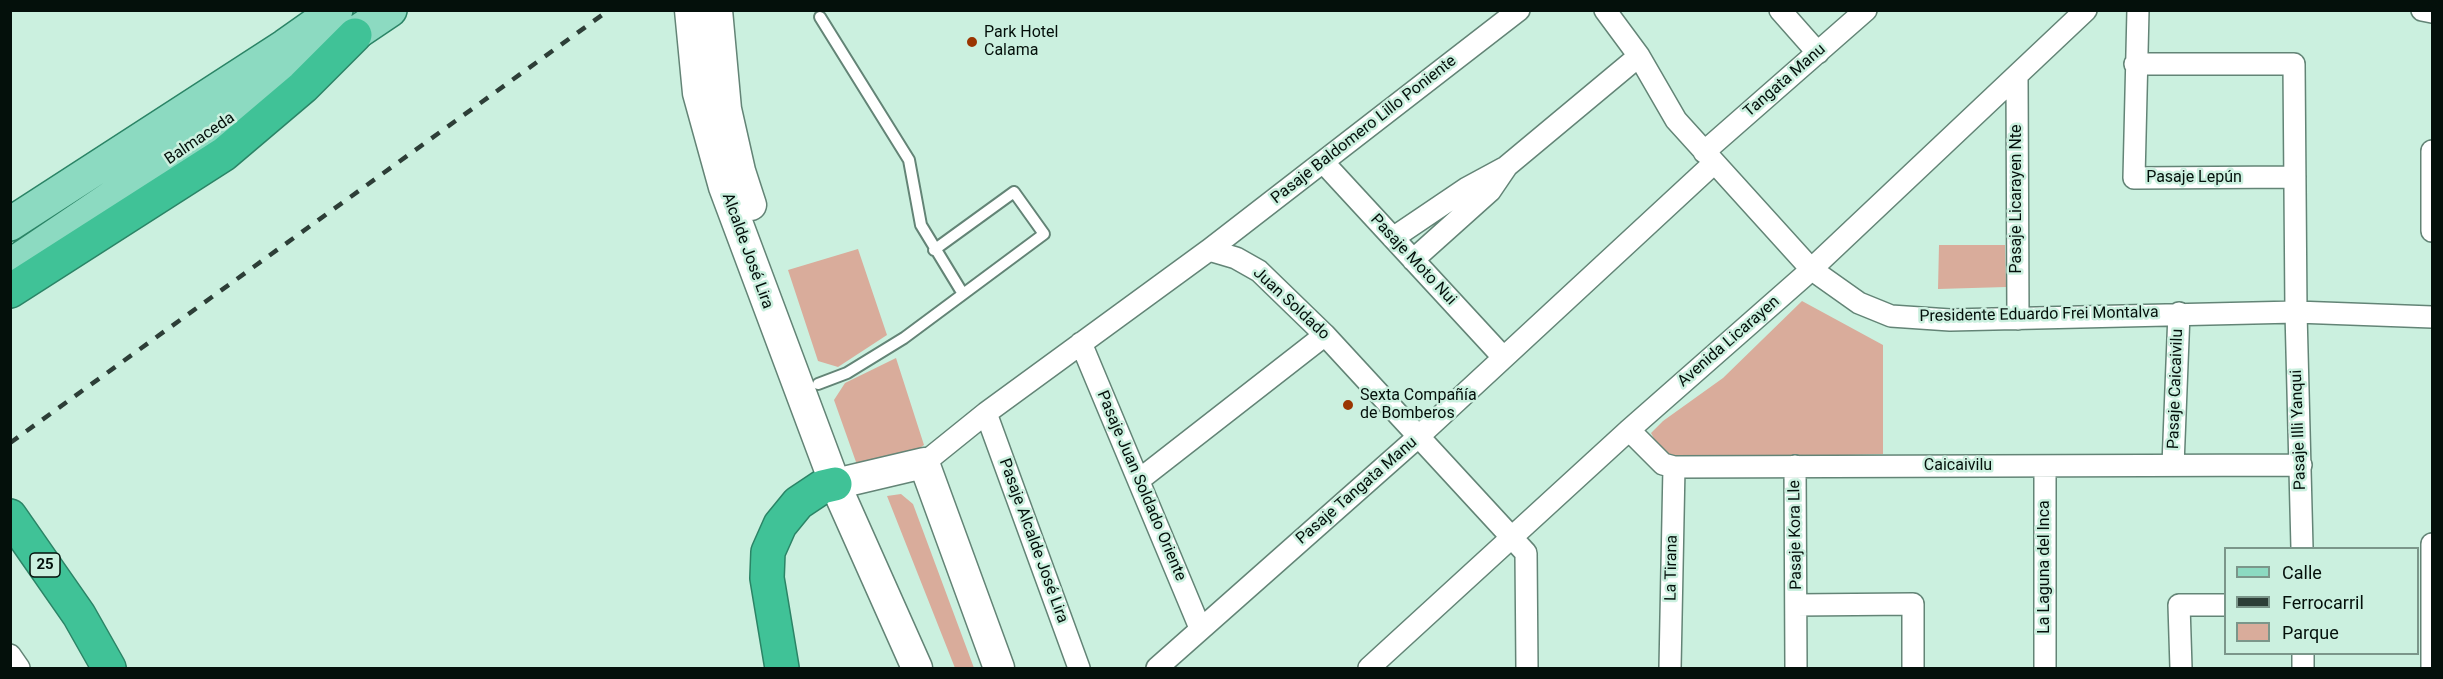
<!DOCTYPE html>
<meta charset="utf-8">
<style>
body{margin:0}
#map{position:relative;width:2443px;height:679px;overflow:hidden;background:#cbf0df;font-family:Roboto,sans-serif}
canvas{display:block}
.frame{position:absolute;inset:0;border:12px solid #04100b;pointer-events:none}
.legend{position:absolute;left:2224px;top:547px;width:195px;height:108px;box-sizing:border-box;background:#cbf0df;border:2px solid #7b968a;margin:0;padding:8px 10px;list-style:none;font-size:18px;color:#04100b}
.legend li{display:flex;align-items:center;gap:12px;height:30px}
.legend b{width:30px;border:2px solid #7b968a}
</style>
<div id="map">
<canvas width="2443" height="679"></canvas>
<div class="frame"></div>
<ul class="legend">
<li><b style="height:8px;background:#8cdac1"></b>Calle</li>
<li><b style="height:8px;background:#2d3e37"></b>Ferrocarril</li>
<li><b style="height:16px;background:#d9ac9b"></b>Parque</li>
</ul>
</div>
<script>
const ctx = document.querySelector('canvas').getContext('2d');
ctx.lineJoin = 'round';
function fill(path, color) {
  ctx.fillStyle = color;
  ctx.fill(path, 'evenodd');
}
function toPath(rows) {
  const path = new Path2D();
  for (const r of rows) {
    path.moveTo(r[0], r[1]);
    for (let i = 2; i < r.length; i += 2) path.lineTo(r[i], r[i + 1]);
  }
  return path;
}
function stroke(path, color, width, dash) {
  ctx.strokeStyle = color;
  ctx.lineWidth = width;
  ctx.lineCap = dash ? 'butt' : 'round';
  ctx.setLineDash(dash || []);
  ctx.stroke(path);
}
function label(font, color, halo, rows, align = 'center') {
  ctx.font = font + ' Roboto,sans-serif';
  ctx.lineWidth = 5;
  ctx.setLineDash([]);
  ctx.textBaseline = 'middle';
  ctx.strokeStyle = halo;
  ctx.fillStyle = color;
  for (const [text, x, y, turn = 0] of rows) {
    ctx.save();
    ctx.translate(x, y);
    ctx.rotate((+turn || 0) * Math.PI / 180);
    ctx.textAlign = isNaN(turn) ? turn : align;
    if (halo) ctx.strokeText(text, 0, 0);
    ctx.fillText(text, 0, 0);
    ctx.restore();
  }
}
const green = toPath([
 [1939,245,2005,245,2006,287,1938,289],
 [858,249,887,335,838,367,818,361,788,270],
 [1802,301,1883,345,1883,454,1672,460,1658,446,1651,433,1663,421,1723,378],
 [896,358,924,445,908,456,881,466,856,462,834,400,845,383],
 [901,494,913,504,974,668,955,668,887,496]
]);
const lane = toPath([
 [820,17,909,160,921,225,963,294],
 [818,384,847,373,904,338,1044,234,1014,192,934,250]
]);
const street = toPath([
 [1605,10,1639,56,1676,120,1811,269,1859,303,1891,316,1950,320,2296,312,2432,317],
 [1780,10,1818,53],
 [2138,10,2134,178,2295,177],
 [2422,10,2432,12],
 [2135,64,2294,64,2296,312,2302,548],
 [2017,78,2018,319],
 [2432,151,2432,231],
 [1704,152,1866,10],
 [1323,162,1503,357],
 [1393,238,1467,188,1504,168],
 [1209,250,1519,10],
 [1413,260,1490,191,1507,166,1639,56],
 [1081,343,1200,628],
 [986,413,1079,668],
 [1629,430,1663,464,1674,467,2301,465],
 [924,463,986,413,1209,250,1236,258,1259,271,1325,335,1526,553,1527,668],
 [2173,465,2179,313],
 [1795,466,1796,668],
 [1139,480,1325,335],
 [1796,605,1913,604,1913,668],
 [2303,654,2303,668],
 [10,655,19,668],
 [1157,668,1418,437,1713,164],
 [1369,668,1629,430,1803,277,2086,10],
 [1670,668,1674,467],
 [2045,668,2045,466],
 [2181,668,2179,605,2226,605],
 [2432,668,2432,544]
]);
const secondary = toPath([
 [690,10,698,93,724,187,835,484,917,668],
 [717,10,726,109,740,171,751,205],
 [835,484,924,463,999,668]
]);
const primary = toPath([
 [10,224,285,46,336,10],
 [10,266,390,10]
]);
const highway = toPath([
 [10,291,224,154,303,87,355,35],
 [10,516,79,615,109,668],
 [782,668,767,578,768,552,780,525,798,503,822,487,835,484]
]);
const rail = toPath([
 [10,443,609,10]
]);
const markers = [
 [972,42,6,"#9a3501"],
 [1348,405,6,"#9a3501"]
];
const shields = [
 [45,565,30]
];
const shieldNames = [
 ["25",45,565]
];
const poiNames = [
 ["Park Hotel",984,33],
 ["Calama",984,51],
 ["Sexta Compañía",1360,396],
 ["de Bomberos",1360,414]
];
const streetNames = [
 ["Tangata Manu",1785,81,-41],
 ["Pasaje Baldomero Lillo Poniente",1364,130,-38],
 ["Balmaceda",200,139,-34],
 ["Pasaje Lepún",2194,178],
 ["Pasaje Licarayen Nte",2017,199,-90],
 ["Alcalde José Lira",747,251,70],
 ["Pasaje Moto Nui",1413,260,47],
 ["Juan Soldado",1291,304,43],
 ["Presidente Eduardo Frei Montalva",2039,315,-1],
 ["Avenida Licarayen",1729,342,-41],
 ["Pasaje Caicaivilu",2176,389,-88],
 ["Pasaje Illi Yanqui",2299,430,-92],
 ["Caicaivilu",1958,466],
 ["Pasaje Juan Soldado Oriente",1141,486,67],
 ["Pasaje Tangata Manu",1357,491,-41],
 ["Pasaje Kora Lle",1796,535,-91],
 ["Pasaje Alcalde José Lira",1033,541,70],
 ["La Laguna del Inca",2045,567,-90],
 ["La Tirana",1672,568,-89]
];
fill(green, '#d9ac9b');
stroke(lane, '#638476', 14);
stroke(street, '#638476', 24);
stroke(secondary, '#638476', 33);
stroke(primary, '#2b8466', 36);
stroke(highway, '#2b8466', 36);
stroke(lane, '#fff', 10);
stroke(street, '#fff', 21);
stroke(secondary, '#fff', 30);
stroke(primary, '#8cdac1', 33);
stroke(highway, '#40c297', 33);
stroke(rail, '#2d3e37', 4.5, [10, 10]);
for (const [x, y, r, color] of markers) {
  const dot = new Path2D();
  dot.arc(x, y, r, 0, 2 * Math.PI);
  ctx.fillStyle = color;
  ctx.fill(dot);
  stroke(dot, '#cbf0df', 2);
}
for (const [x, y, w] of shields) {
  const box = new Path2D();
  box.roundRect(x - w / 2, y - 12, w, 24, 4.5);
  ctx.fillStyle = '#cbf0df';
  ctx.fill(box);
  stroke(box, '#04100b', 1.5);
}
label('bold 15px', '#04100b', null, shieldNames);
label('16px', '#04100b', '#cbf0df', poiNames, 'left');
label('16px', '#04100b', '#cbf0df', streetNames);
</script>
